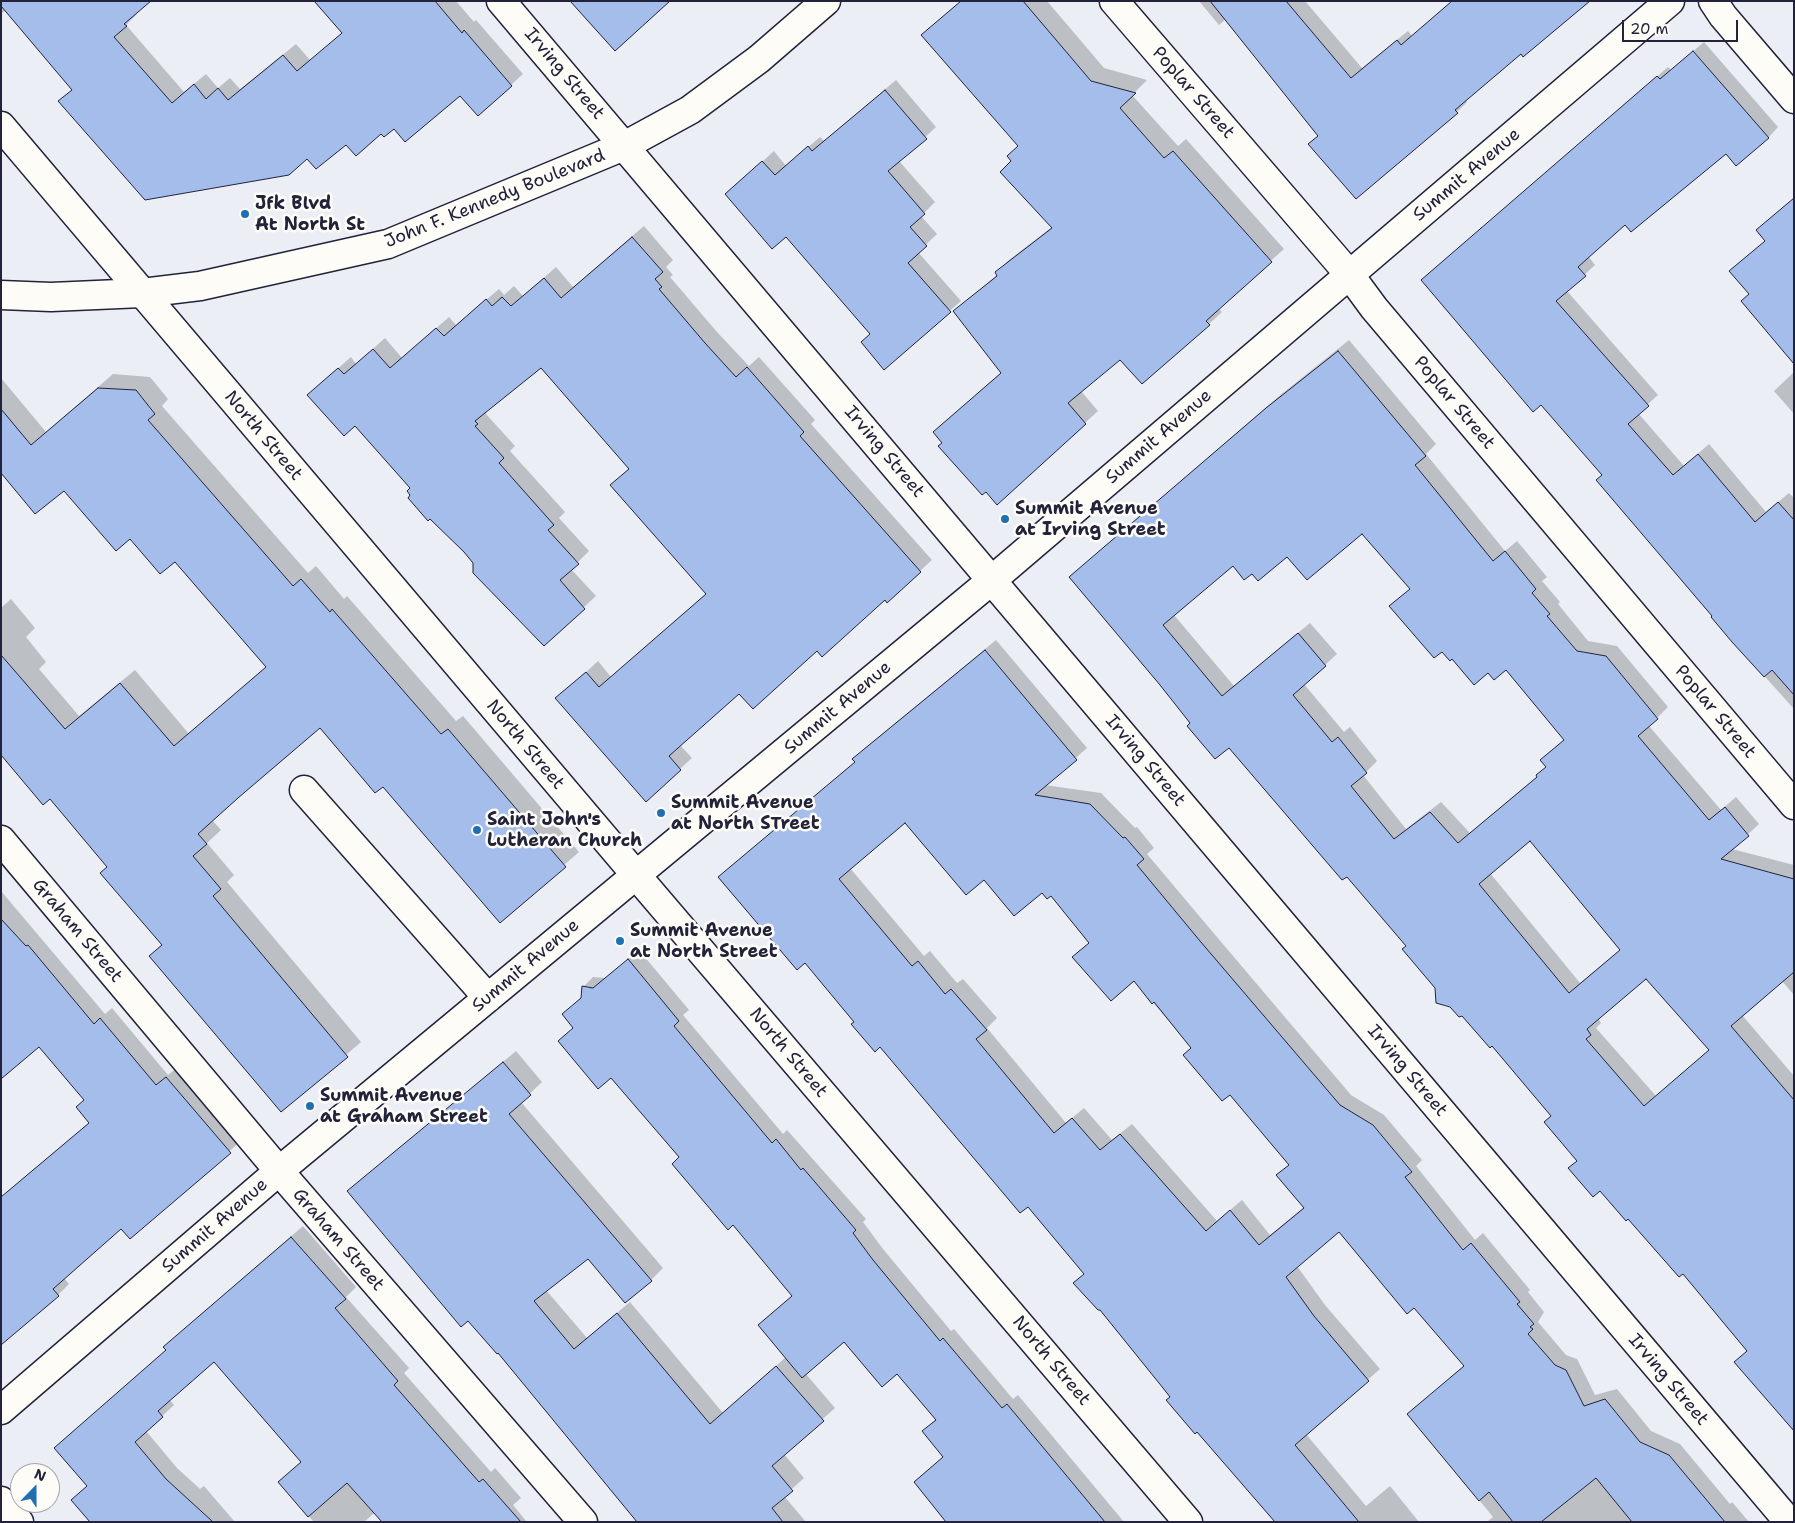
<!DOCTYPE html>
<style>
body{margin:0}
#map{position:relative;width:1795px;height:1523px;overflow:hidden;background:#ebeff5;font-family:"Shantell Sans",sans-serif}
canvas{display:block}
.frame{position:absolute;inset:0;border:2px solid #22223b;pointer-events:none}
.north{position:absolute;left:10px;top:1463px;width:50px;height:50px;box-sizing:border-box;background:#fdfcf7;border:1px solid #a5a5ac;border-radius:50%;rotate:22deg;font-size:14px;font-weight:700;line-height:20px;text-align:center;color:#22223b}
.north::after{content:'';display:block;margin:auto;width:18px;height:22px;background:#1f6fb2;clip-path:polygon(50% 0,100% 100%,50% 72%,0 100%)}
.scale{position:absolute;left:1622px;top:20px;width:116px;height:22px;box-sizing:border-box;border:2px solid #22223b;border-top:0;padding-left:6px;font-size:15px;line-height:18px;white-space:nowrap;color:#22223b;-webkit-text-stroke:4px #fdfcf7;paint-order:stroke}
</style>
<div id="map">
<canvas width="1795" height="1523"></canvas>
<div class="frame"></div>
<div class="north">N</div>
<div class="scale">20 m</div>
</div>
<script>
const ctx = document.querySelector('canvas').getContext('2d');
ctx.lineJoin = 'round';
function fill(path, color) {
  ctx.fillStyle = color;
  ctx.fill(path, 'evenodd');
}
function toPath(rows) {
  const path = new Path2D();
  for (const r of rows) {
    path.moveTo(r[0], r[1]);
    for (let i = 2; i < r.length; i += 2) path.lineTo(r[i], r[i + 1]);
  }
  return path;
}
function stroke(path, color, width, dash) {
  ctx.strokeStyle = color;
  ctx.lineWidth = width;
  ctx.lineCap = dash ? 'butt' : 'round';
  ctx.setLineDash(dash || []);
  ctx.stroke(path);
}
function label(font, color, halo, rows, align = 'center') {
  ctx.font = font + ' "Shantell Sans",sans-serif';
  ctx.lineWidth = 5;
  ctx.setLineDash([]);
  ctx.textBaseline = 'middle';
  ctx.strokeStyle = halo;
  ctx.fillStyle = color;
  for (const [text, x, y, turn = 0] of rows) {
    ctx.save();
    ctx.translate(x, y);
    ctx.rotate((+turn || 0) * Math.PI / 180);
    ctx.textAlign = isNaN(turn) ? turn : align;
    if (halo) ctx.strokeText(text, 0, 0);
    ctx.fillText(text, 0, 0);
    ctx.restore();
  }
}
const shadow = toPath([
 [1,1,135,12,137,14,126,25,184,92,206,74,218,88,230,78,240,89,296,44,310,60,420,18,439,1,456,1,474,22,476,20,523,74,511,85,460,94,381,133,307,157,60,101,73,89,6,10,1,14],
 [961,1,1047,1,1104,68,1147,80,1132,95,1178,146,1186,139,1284,249,1218,308,1222,312,1209,324,1120,358,1081,391,1098,411,997,503,943,443,947,420,1002,372,954,312,998,274,996,272,1009,260,1052,227,1012,161,1019,145],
 [1199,1,1305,1,1362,68,1408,31,1412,36,1452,1,1521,53,1466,100,1467,102,1457,112,1310,144,1319,135,1226,19,1219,25],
 [1704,42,1778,127,1768,138,1726,152,1625,224,1588,256,1595,265,1567,291,1658,395,1638,413,1684,466,1709,444,1766,512,1789,493,1794,498,1794,709,1733,641,1603,475,1433,270,1668,67,1671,70],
 [896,80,936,127,899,161,935,202,921,216,937,234,918,252,961,301,884,368,871,334,786,236,726,194,774,151,786,166,820,137,824,141],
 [644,226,673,260,666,267,673,275,670,277,717,332,749,366,759,357,815,420,811,424,932,560,887,601,885,599,817,650,739,692,680,745,692,758,680,769,557,699,598,661,611,677,707,593,612,485,629,468,541,366,487,410,486,414,515,446,510,451,565,512,559,518,589,551,571,569,596,596,544,644,474,562,430,517,412,495,411,488,320,384,351,357,356,364,385,338,402,358,449,317,456,325,499,289,504,295,514,286,523,296,556,267,573,287],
 [1349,340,1436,444,1426,454,1505,551,1517,541,1547,577,1542,581,1560,602,1558,604,1588,641,1617,646,1668,707,1649,726,1721,810,1736,797,1759,824,1732,849,1794,865,1794,995,1782,981,1742,1015,1794,1076,1794,1430,1748,1350,1683,1272,1578,1160,1552,1116,1492,1044,1436,988,1408,946,1347,875,1229,746,1191,722,1070,577,1278,397],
 [1363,532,1411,588,1391,606,1452,658,1489,671,1506,669,1565,739,1542,760,1547,766,1538,776,1470,833,1441,802,1406,829,1363,775,1377,761,1350,727,1344,732,1304,684,1337,654,1310,623,1234,686,1174,615,1233,565,1252,572,1287,555],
 [1530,840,1621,949,1580,983,1490,873],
 [1646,977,1710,1049,1656,1096,1596,1028,1601,1023,1598,1018],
 [1794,372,1794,414,1774,391],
 [113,374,150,377,168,399,162,406,308,573,316,566,344,599,347,596,456,721,463,716,579,852,500,921,383,785,320,726,212,820,221,830,207,843,234,875,227,882,361,1042,281,1111,150,956,162,944,108,867,50,797,1,753,1,608,11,599,35,628,26,637,46,662,39,669,79,716,135,670,189,734,267,666,175,560,130,538,64,489,1,471,1,378,46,432],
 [996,640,1087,748,1045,785,1101,793,1135,828,1137,827,1154,848,1147,854,1211,930,1351,1095,1384,1115,1422,1160,1416,1166,1475,1240,1483,1233,1530,1290,1528,1292,1544,1312,1538,1322,1566,1355,1577,1359,1595,1395,1617,1389,1651,1431,1680,1444,1730,1504,1732,1502,1749,1522,1487,1522,1493,1517,1409,1414,1465,1365,1415,1306,1339,1231,1297,1266,1325,1305,1380,1369,1306,1434,1366,1506,1390,1486,1419,1522,1281,1522,1100,1308,1075,1283,1085,1273,1028,1205,880,1045,856,1022,805,961,720,877,856,761,854,759,865,748],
 [905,821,984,878,1051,895,1090,942,1074,957,1134,980,1290,1164,1278,1175,1304,1207,1270,1235,1242,1200,1217,1221,1132,1124,1112,1140,1084,1108,1066,1123,987,1028,997,1018,963,979,957,983,930,951,924,956,850,868],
 [1,891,105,1014,112,1008,168,1075,178,1067,241,1141,130,1238,121,1227,64,1278,69,1284,58,1295,1,1343,1,1197,90,1122,85,1099,39,1045,1,1077],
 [639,950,689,1010,683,1015,783,1134,787,1130,866,1219,863,1222,883,1249,951,1331,954,1329,1013,1399,1018,1395,1124,1522,947,1522,915,1482,944,1456,924,1431,936,1419,898,1372,845,1341,805,1373,835,1408,784,1454,804,1478,784,1496,806,1522,642,1522,498,1351,349,1192,516,1051,542,1082,521,1102,663,1268,651,1280,588,1257,546,1290,587,1338,630,1302,723,1413,786,1357,760,1325,793,1296,563,1014,582,997,583,987,593,977,605,978],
 [303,1226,356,1287,346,1297,409,1368,404,1373,491,1472,495,1468,521,1498,513,1505,527,1522,421,1522,396,1494,364,1522,314,1522,279,1482,302,1461,214,1360,169,1399,174,1405,146,1431,177,1468,200,1489,204,1486,235,1522,92,1522,88,1485,176,1336]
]);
const building = toPath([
 [1,1,151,1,124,24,127,26,114,37,172,103,194,84,206,99,218,88,228,100,283,55,297,71,342,33,314,1,435,1,462,33,464,30,512,86,478,116,460,96,405,142,394,129,384,137,381,134,356,156,346,145,316,169,307,159,289,175,145,200,58,101,72,90,1,6,1,1],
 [570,1,670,1,615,51,570,1],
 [961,1,1023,1,1091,81,1136,93,1120,108,1164,158,1173,151,1272,262,1206,321,1210,325,1142,384,1120,360,1068,403,1086,424,997,505,986,492,982,495,938,446,942,443,933,432,1001,373,953,311,997,276,995,272,1052,228,1000,172,1011,161,1007,156,1018,146,921,35,961,1],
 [1210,1,1286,1,1351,78,1397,40,1401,45,1452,1,1590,1,1523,57,1521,54,1455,110,1458,113,1356,199,1308,144,1318,136,1210,1],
 [1693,51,1769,138,1736,166,1726,154,1631,232,1625,225,1578,267,1586,276,1556,301,1649,406,1628,424,1673,475,1698,454,1755,522,1778,502,1794,520,1794,695,1772,670,1764,677,1732,642,1711,617,1712,616,1596,480,1602,475,1541,405,1533,412,1421,280,1657,76,1660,79,1693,51],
 [885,90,927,139,888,171,925,214,910,227,927,246,908,263,951,312,884,370,861,342,870,334,786,237,772,249,725,194,762,161,775,175,808,146,812,151,885,90],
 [1794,198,1794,364,1741,301,1749,294,1729,271,1765,241,1756,230,1794,198],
 [632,237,663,272,655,279,662,287,659,289,705,343,736,377,747,367,804,432,800,436,921,572,887,603,885,600,822,657,817,651,753,709,739,694,669,756,681,770,646,802,555,698,586,672,599,687,706,594,610,485,629,469,541,368,475,421,478,424,475,426,504,458,499,463,554,525,548,530,579,564,560,580,585,609,544,646,473,573,473,563,464,552,430,519,428,521,408,498,410,495,407,491,410,488,355,426,344,436,307,395,338,368,344,374,373,349,390,368,436,328,444,336,486,299,492,306,502,297,511,306,544,278,561,298,632,237],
 [1338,351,1426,456,1415,465,1493,561,1505,551,1536,589,1532,593,1550,614,1547,616,1577,651,1606,656,1658,719,1638,736,1709,820,1725,807,1749,836,1721,859,1794,879,1794,972,1731,1026,1794,1100,1794,1431,1734,1362,1747,1351,1683,1274,1679,1277,1628,1219,1626,1221,1600,1191,1593,1197,1568,1168,1577,1161,1544,1122,1551,1116,1492,1046,1490,1048,1462,1016,1459,1017,1450,1007,1436,1003,1435,988,1402,949,1406,946,1347,877,1342,880,1229,748,1215,759,1187,726,1190,723,1160,685,1069,577,1266,408,1338,351],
 [1362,534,1410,589,1389,606,1434,658,1442,652,1450,661,1452,659,1474,685,1488,673,1494,680,1506,670,1564,740,1540,760,1546,767,1536,775,1537,777,1458,843,1430,812,1394,839,1351,786,1367,773,1338,737,1332,742,1293,695,1326,666,1298,633,1222,696,1163,625,1233,566,1244,580,1252,574,1258,581,1287,557,1307,580,1362,534],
 [1530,841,1620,950,1569,993,1479,884,1530,841],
 [1646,979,1709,1050,1644,1106,1586,1039,1591,1035,1587,1029,1646,979],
 [98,388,136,390,155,414,148,420,293,586,301,579,330,612,332,609,441,734,448,729,566,867,500,923,383,787,375,793,320,728,238,798,198,834,207,844,193,856,221,889,213,896,348,1057,281,1112,149,956,162,945,100,873,107,867,50,799,43,805,1,755,1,655,65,729,120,683,174,746,266,667,175,562,160,574,130,539,116,551,64,491,35,514,1,473,1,409,31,445,98,388],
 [985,650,1077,760,1035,795,1090,804,1123,838,1125,837,1144,859,1137,865,1200,941,1340,1105,1373,1125,1412,1172,1405,1177,1463,1250,1471,1243,1520,1302,1517,1304,1534,1324,1530,1327,1533,1329,1528,1334,1555,1365,1566,1370,1584,1406,1605,1399,1640,1442,1669,1455,1725,1522,1632,1522,1596,1478,1541,1522,1513,1522,1489,1492,1479,1501,1407,1414,1464,1366,1414,1308,1407,1314,1339,1232,1286,1277,1314,1316,1369,1381,1295,1445,1359,1522,1275,1522,1197,1432,1195,1434,1166,1400,1170,1397,1163,1388,1100,1310,1098,1310,1073,1283,1084,1274,1028,1207,1020,1213,880,1047,875,1052,851,1024,854,1022,805,963,797,970,718,877,855,762,852,759,985,650],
 [905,823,966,895,984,880,1014,916,1042,893,1047,899,1051,896,1089,943,1072,957,1111,1001,1134,981,1152,1004,1154,1002,1191,1048,1183,1055,1222,1101,1230,1095,1289,1165,1276,1175,1304,1208,1259,1245,1230,1210,1206,1231,1120,1134,1100,1150,1072,1118,1054,1133,976,1039,987,1030,951,989,945,994,918,961,912,966,839,879,905,823],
 [1,919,26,946,28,945,94,1024,100,1018,156,1085,166,1077,231,1153,130,1239,121,1229,53,1289,59,1296,1,1345,1,1197,89,1123,76,1107,84,1100,39,1047,1,1079,1,919],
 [628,959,679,1021,674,1026,772,1143,776,1139,801,1170,803,1168,856,1230,853,1233,873,1260,940,1341,943,1338,1002,1408,1007,1404,1105,1522,946,1522,914,1482,943,1457,922,1431,936,1420,897,1374,882,1387,844,1342,802,1378,758,1325,792,1296,733,1225,728,1230,672,1164,679,1157,611,1078,598,1089,558,1041,573,1028,562,1014,581,998,582,986,593,988,628,959],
 [503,1062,531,1095,509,1114,652,1281,625,1303,588,1259,534,1301,574,1349,617,1313,710,1424,776,1366,824,1421,772,1466,793,1491,772,1508,783,1522,637,1522,498,1353,497,1354,468,1321,461,1327,347,1191,503,1062],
 [291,1237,346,1299,335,1308,398,1381,394,1385,479,1482,483,1479,521,1522,382,1522,347,1483,308,1517,278,1482,301,1462,214,1362,158,1411,163,1417,135,1442,166,1479,213,1522,90,1522,71,1500,87,1486,54,1448,166,1350,163,1347,291,1237]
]);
const minor = toPath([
 [501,1,1789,1522],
 [1114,1,1349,274,1374,308,1794,805],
 [1713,1,1723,16,1794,99],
 [1,126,636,875,1188,1522],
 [304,790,488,998],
 [1,840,279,1171,583,1522],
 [1,1410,279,1171,992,580,1670,1],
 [1,1501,19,1522]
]);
const major = toPath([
 [1,295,51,297,142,293,200,286,388,244,624,146,690,110,759,59,826,1]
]);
const markers = [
 [245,214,5,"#1f6fb2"],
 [1005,519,5,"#1f6fb2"],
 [661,813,5,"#1f6fb2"],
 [477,830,5,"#1f6fb2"],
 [620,941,5,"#1f6fb2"],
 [310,1106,5,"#1f6fb2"]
];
const streetNames = [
 ["Irving Street",564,74,50],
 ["Poplar Street",1193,93,49],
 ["Summit Avenue",1467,175,-40],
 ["John F. Kennedy Boulevard",495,199,-22],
 ["Poplar Street",1454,403,50],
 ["North Street",263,436,50],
 ["Summit Avenue",1159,437,-41],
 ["Irving Street",884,452,50],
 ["Summit Avenue",838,708,-40],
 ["Poplar Street",1715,712,50],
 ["North Street",525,745,50],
 ["Irving Street",1145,761,50],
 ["Graham Street",77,931,50],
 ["Summit Avenue",526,966,-40],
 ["North Street",788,1053,50],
 ["Irving Street",1407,1071,50],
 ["Summit Avenue",215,1226,-41],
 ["Graham Street",338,1240,49],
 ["North Street",1051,1361,50],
 ["Irving Street",1668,1380,50]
];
const poiNames = [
 ["Jfk Blvd",255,204],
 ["At North St",255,225],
 ["Summit Avenue",1015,509],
 ["at Irving Street",1015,530],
 ["Summit Avenue",671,803],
 ["at North STreet",671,824],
 ["Saint John's",487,820],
 ["Lutheran Church",487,841],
 ["Summit Avenue",630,931],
 ["at North Street",630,952],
 ["Summit Avenue",320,1096],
 ["at Graham Street",320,1117]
];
fill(shadow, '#0003');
fill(building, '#a5bdeb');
stroke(building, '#22223b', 1);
stroke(minor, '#22223b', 31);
stroke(major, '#22223b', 31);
stroke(minor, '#fdfcf7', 28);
stroke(major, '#fdfcf7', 28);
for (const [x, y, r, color] of markers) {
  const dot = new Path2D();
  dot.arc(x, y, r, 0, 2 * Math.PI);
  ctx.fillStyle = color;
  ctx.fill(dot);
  stroke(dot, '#fdfcf7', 2);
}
label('18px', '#22223b', '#fdfcf7', streetNames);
label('bold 18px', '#22223b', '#fdfcf7', poiNames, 'left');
</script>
